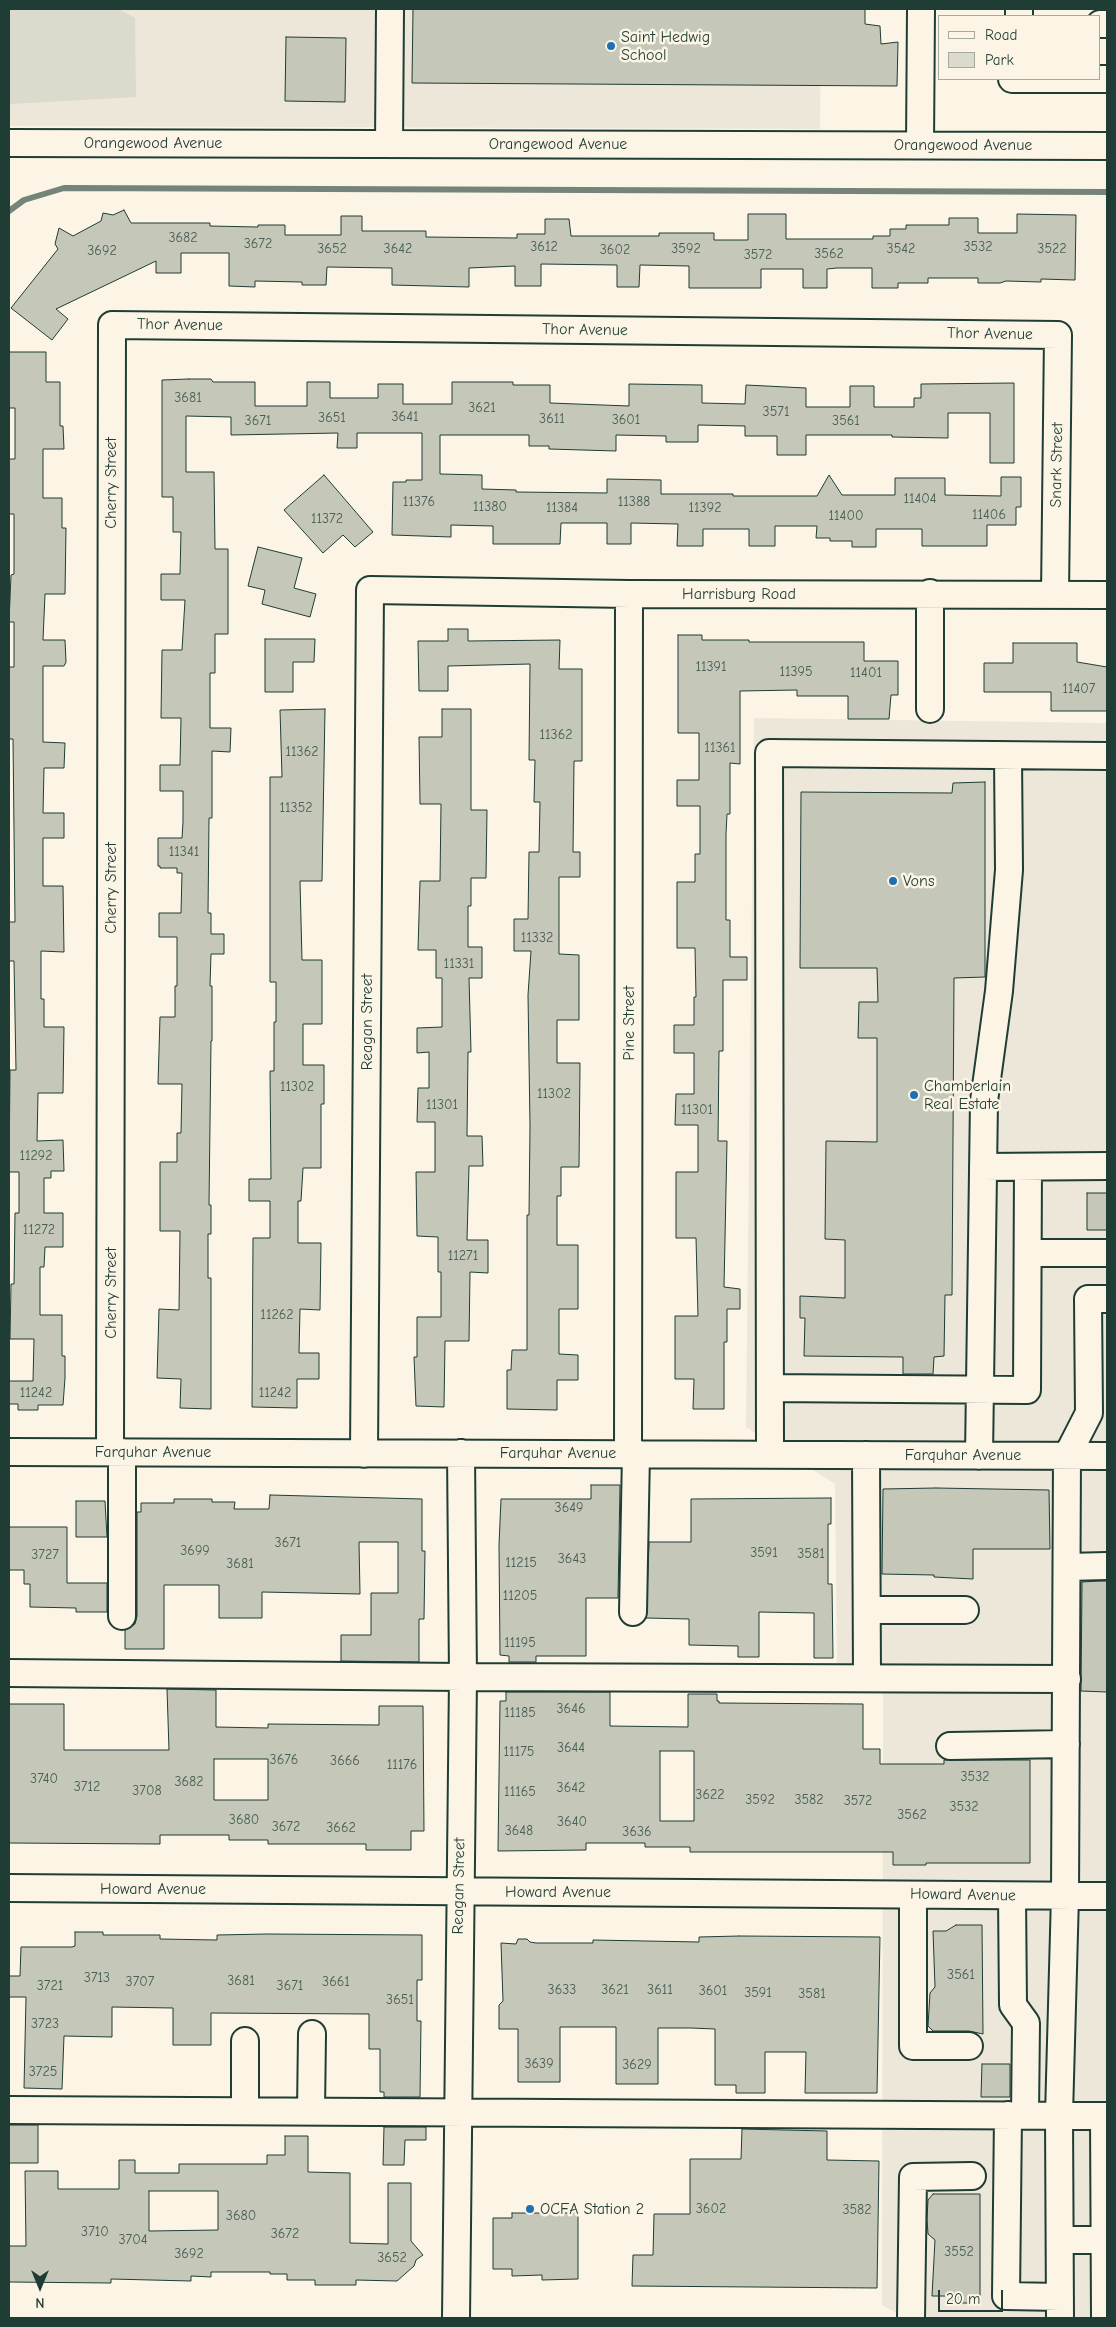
<!DOCTYPE html>
<style>
body{margin:0}
#map{position:relative;width:1116px;height:2327px;overflow:hidden;background:#fcf5e5;font-family:"Comic Neue",sans-serif}
canvas{display:block}
.frame{position:absolute;inset:0;border:10px solid #1f3d34;pointer-events:none}
.legend{position:absolute;left:938px;top:15px;width:162px;height:65px;box-sizing:border-box;background:#fcf5e5;border:1px solid #a4ab9e;margin:0;padding:6px 9px;list-style:none;font-size:15px;color:#1f3d34}
.legend li{display:flex;align-items:center;gap:10px;height:25px}
.legend b{width:25px;border:1px solid #a4ab9e}
.north{position:absolute;left:15px;top:2262px;width:50px;height:50px;-webkit-text-stroke:4px #fcf5e5;paint-order:stroke;rotate:180deg;font-size:14px;font-weight:700;line-height:20px;text-align:center;color:#1f3d34}
.north::after{content:'';display:block;margin:auto;width:18px;height:22px;background:#1f3d34;clip-path:polygon(50% 0,100% 100%,50% 72%,0 100%)}
.scale{position:absolute;left:938px;top:2290px;width:65px;height:22px;box-sizing:border-box;border:2px solid #1f3d34;border-top:0;padding-left:6px;font-size:15px;line-height:18px;white-space:nowrap;color:#1f3d34;-webkit-text-stroke:4px #fcf5e5;paint-order:stroke}
</style>
<div id="map">
<canvas width="1116" height="2327"></canvas>
<div class="frame"></div>
<ul class="legend">
<li><b style="height:6px;background:#fcf5e5"></b>Road</li>
<li><b style="height:14px;background:#dcdacc"></b>Park</li>
</ul>
<div class="north">N</div>
<div class="scale">20 m</div>
</div>
<script>
const ctx = document.querySelector('canvas').getContext('2d');
ctx.lineJoin = 'round';
function fill(path, color) {
  ctx.fillStyle = color;
  ctx.fill(path, 'evenodd');
}
function toPath(rows) {
  const path = new Path2D();
  for (const r of rows) {
    path.moveTo(r[0], r[1]);
    for (let i = 2; i < r.length; i += 2) path.lineTo(r[i], r[i + 1]);
  }
  return path;
}
function stroke(path, color, width, dash) {
  ctx.strokeStyle = color;
  ctx.lineWidth = width;
  ctx.lineCap = dash ? 'butt' : 'round';
  ctx.setLineDash(dash || []);
  ctx.stroke(path);
}
function label(font, color, halo, rows, align = 'center') {
  ctx.font = font + ' "Comic Neue",sans-serif';
  ctx.lineWidth = 5;
  ctx.setLineDash([]);
  ctx.textBaseline = 'middle';
  ctx.strokeStyle = halo;
  ctx.fillStyle = color;
  for (const [text, x, y, turn = 0] of rows) {
    ctx.save();
    ctx.translate(x, y);
    ctx.rotate((+turn || 0) * Math.PI / 180);
    ctx.textAlign = isNaN(turn) ? turn : align;
    if (halo) ctx.strokeText(text, 0, 0);
    ctx.fillText(text, 0, 0);
    ctx.restore();
  }
}
const built = toPath([
 [9,9,821,9,820,129,9,126],
 [754,718,1107,723,1107,2318,906,2318,882,2305,883,1692,837,1663,835,1484,746,1427]
]);
const green = toPath([
 [9,9,118,9,135,18,136,97,9,104]
]);
const stream = toPath([
 [9,211,24,200,64,188,1107,192]
]);
const building = toPath([
 [413,9,865,9,865,24,880,26,881,44,898,42,897,86,412,83,413,9],
 [286,37,346,38,345,102,285,101,286,37],
 [124,210,131,223,210,223,210,226,258,227,258,225,285,225,285,235,341,235,341,216,362,216,362,231,426,231,426,237,517,238,517,234,545,234,545,219,569,219,571,236,659,236,659,233,714,233,714,240,748,240,748,214,786,214,786,239,873,239,873,236,890,236,890,229,906,229,906,225,949,225,949,218,978,218,978,233,1017,233,1017,214,1076,215,1075,280,1041,279,1041,282,1006,281,1000,283,978,283,978,278,928,278,928,283,898,283,898,288,872,288,872,268,837,268,827,269,827,288,803,288,803,269,761,269,761,288,689,288,689,266,640,265,639,287,617,287,617,265,541,264,541,286,515,286,515,266,469,268,469,287,392,285,392,268,327,267,326,285,302,285,302,282,255,281,255,287,229,286,229,253,181,253,181,273,156,273,156,261,56,309,68,319,52,340,11,308,58,249,55,244,59,228,73,236,101,221,103,213,113,215,124,210],
 [9,352,46,352,46,382,60,382,60,426,63,426,64,449,43,449,43,498,62,498,62,528,66,528,65,594,45,594,43,640,65,640,66,662,64,666,43,666,43,742,65,743,64,768,44,768,43,813,64,813,64,838,43,838,43,886,63,886,64,952,41,951,41,999,44,999,44,1027,64,1027,63,1093,38,1093,37,1141,63,1140,64,1171,51,1171,51,1178,44,1178,44,1213,63,1213,63,1247,45,1247,44,1267,40,1267,40,1315,62,1315,62,1356,65,1356,65,1378,63,1405,38,1405,38,1410,18,1410,18,1404,9,1404,9,1381,33,1381,34,1339,10,1339,11,1284,14,1284,15,1213,19,1213,19,1172,9,1172,10,1070,16,1070,14,961,9,961,9,922,15,922,13,739,9,739,9,667,14,667,14,622,9,622,11,575,14,574,14,514,9,514,9,459,15,459,15,408,9,408,9,352],
 [189,379,211,379,213,382,255,382,255,406,307,406,307,382,330,382,330,398,378,398,378,384,403,384,403,404,452,404,452,382,513,382,513,385,550,385,550,403,629,406,629,384,702,385,702,403,745,404,746,385,806,388,806,407,850,407,850,386,874,386,874,407,914,407,914,398,921,398,921,384,1014,383,1014,463,990,463,990,413,948,413,948,438,892,437,892,435,806,435,806,455,777,455,777,436,745,436,745,426,698,425,698,442,666,442,666,436,616,435,616,451,549,449,549,446,529,446,529,435,440,435,440,474,482,475,482,489,516,490,516,492,607,493,607,479,661,480,661,494,733,494,733,496,817,496,829,475,842,495,895,495,895,478,945,478,945,495,1001,496,1001,477,1021,477,1021,507,1016,507,1016,525,987,525,987,546,922,546,922,529,876,529,876,547,852,547,852,541,830,541,830,538,816,538,817,526,775,526,775,546,749,546,749,529,703,529,703,546,677,546,678,524,631,523,631,544,607,544,607,523,561,523,560,544,493,544,493,526,451,525,451,537,392,535,393,482,406,482,406,480,422,480,422,433,357,433,357,448,337,448,338,433,231,435,231,417,186,416,186,472,214,472,215,549,228,549,228,634,215,634,215,673,210,673,210,728,231,728,230,752,212,751,212,818,209,818,208,913,211,913,211,934,224,934,224,954,211,954,210,986,212,986,212,1041,211,1041,209,1205,211,1205,211,1234,208,1234,208,1278,211,1278,211,1409,180,1408,181,1379,157,1378,159,1309,179,1310,180,1231,160,1231,160,1162,177,1162,177,1133,181,1133,182,1084,158,1084,160,1017,175,1017,175,986,177,986,177,937,159,937,159,913,181,913,182,873,177,873,177,868,160,868,160,866,158,866,158,838,182,838,183,822,183,791,160,791,160,765,180,765,181,718,161,718,162,650,182,650,185,600,161,600,161,574,180,574,181,532,173,532,173,497,162,497,162,380,189,379],
 [324,475,373,532,355,547,343,535,323,553,284,510,324,475],
 [258,547,302,558,294,588,316,594,310,617,262,604,265,590,248,586,258,547],
 [448,629,468,629,468,641,560,640,559,669,582,669,582,761,574,761,573,852,580,852,580,877,559,877,559,954,579,955,579,1020,557,1020,557,1063,580,1063,579,1167,561,1167,561,1196,557,1196,557,1245,578,1245,578,1309,559,1309,559,1354,578,1355,578,1380,557,1380,557,1410,507,1409,507,1370,511,1370,512,1350,527,1350,527,1215,529,1215,530,1126,528,995,531,951,514,951,514,919,528,919,529,852,539,852,540,802,534,802,535,760,529,760,530,664,448,666,448,691,419,691,418,641,448,641,448,629],
 [678,635,702,635,702,640,749,640,749,642,864,642,864,661,898,661,898,695,891,695,889,719,848,719,848,696,797,696,797,690,740,691,740,764,730,763,730,814,727,814,726,834,726,920,730,920,730,957,747,957,747,980,723,980,723,1051,719,1051,718,1141,727,1141,724,1287,740,1289,740,1309,727,1309,727,1342,724,1342,724,1409,693,1409,694,1379,675,1379,675,1316,698,1316,696,1238,676,1238,676,1172,698,1172,698,1125,675,1125,676,1094,694,1094,694,1053,674,1053,674,1025,694,1025,694,997,696,997,695,948,677,948,677,882,695,882,695,854,700,854,700,806,677,806,677,780,699,780,699,733,678,733,678,635],
 [265,639,315,639,314,662,293,662,293,692,265,692,265,639],
 [1013,643,1077,643,1077,662,1107,667,1107,711,1051,711,1051,692,984,692,984,663,1013,663,1013,643],
 [325,709,322,881,300,881,302,960,322,960,322,1024,303,1024,303,1065,324,1065,324,1104,321,1104,321,1168,303,1168,301,1201,298,1201,298,1243,321,1243,320,1310,300,1309,299,1353,319,1353,319,1379,297,1379,297,1408,252,1407,253,1238,270,1238,270,1201,249,1201,249,1179,271,1179,270,1071,274,1071,274,1022,276,1022,276,982,270,982,270,777,282,777,280,710,325,709],
 [442,709,471,709,471,810,487,810,486,878,471,878,471,906,468,906,468,947,482,947,482,978,469,978,471,1052,468,1052,467,1136,482,1136,483,1166,469,1166,467,1240,488,1240,488,1273,470,1272,469,1341,445,1341,444,1407,416,1406,414,1357,417,1357,417,1317,441,1317,441,1272,438,1272,438,1237,417,1236,416,1172,435,1172,435,1122,417,1122,418,1088,429,1088,429,1052,417,1053,417,1028,442,1027,442,978,436,978,436,950,418,950,420,881,440,881,441,804,420,804,419,737,442,737,442,709],
 [985,782,985,977,954,978,952,1295,945,1295,944,1356,934,1357,933,1374,903,1374,903,1357,804,1356,805,1318,800,1318,800,1296,845,1298,845,1240,825,1239,826,1141,877,1142,877,1038,858,1038,859,1002,878,1002,877,968,800,968,801,792,952,793,953,783,985,782],
 [1087,1193,1107,1193,1107,1230,1087,1230,1087,1193],
 [591,1485,620,1485,618,1598,586,1598,586,1656,536,1656,536,1662,509,1662,509,1656,500,1655,499,1545,501,1499,591,1499,591,1485],
 [936,1488,1049,1490,1050,1549,973,1549,973,1579,934,1577,934,1575,882,1574,883,1489,936,1488],
 [270,1495,422,1499,422,1551,425,1551,424,1619,419,1619,419,1662,341,1661,341,1635,371,1635,371,1593,398,1593,398,1542,359,1542,360,1594,262,1592,262,1618,219,1618,219,1585,164,1585,164,1649,125,1649,125,1630,135,1624,137,1616,137,1512,141,1512,141,1503,174,1503,174,1499,212,1499,212,1502,235,1502,234,1509,269,1509,270,1495],
 [831,1498,831,1524,828,1524,828,1584,832,1584,833,1658,814,1658,814,1613,759,1612,759,1657,738,1657,738,1646,689,1645,689,1619,646,1618,649,1542,691,1542,691,1499,831,1498],
 [76,1501,105,1501,107,1537,76,1537,76,1501],
 [9,1527,67,1527,67,1583,107,1583,107,1612,76,1612,76,1608,30,1607,30,1584,24,1584,24,1570,9,1570,9,1527],
 [1099,1581,1107,1581,1107,1692,1081,1691,1082,1582,1099,1581],
 [167,1689,216,1690,216,1727,268,1728,268,1724,379,1725,379,1706,423,1706,424,1831,411,1831,411,1850,366,1850,366,1844,268,1844,268,1840,229,1840,229,1835,160,1835,160,1844,9,1843,9,1704,64,1704,64,1750,169,1750,167,1689],
 [214,1759,268,1759,268,1800,214,1800,214,1759],
 [506,1692,610,1692,610,1726,688,1727,688,1694,717,1694,717,1701,719,1701,719,1703,863,1704,863,1749,880,1749,880,1764,944,1764,944,1760,1030,1760,1030,1863,926,1863,926,1865,893,1865,893,1852,690,1852,690,1847,645,1847,645,1843,586,1843,586,1850,498,1851,500,1701,506,1701,506,1692],
 [660,1751,694,1751,694,1821,660,1821,660,1751],
 [956,1925,982,1925,983,2034,969,2031,933,2031,928,2026,930,1993,935,1987,933,1931,946,1931,956,1925],
 [75,1932,103,1932,103,1935,160,1935,160,1939,217,1940,217,1935,267,1934,422,1935,422,1980,417,1980,417,2021,421,2021,420,2097,384,2097,384,2092,380,2092,380,2049,369,2049,369,2014,211,2013,211,2045,173,2045,173,2008,112,2007,112,2037,64,2036,62,2089,24,2088,26,1997,9,1997,9,1976,20,1976,21,1947,72,1947,75,1946,75,1932],
 [739,1936,880,1937,877,2093,805,2093,806,2052,765,2052,765,2093,736,2093,736,2085,715,2085,715,2029,691,2028,658,2028,658,2084,616,2084,616,2027,560,2027,560,2082,518,2082,518,2029,499,2029,499,2005,503,2001,501,1943,516,1944,518,1939,527,1939,530,1942,536,1943,593,1943,593,1940,699,1942,699,1937,739,1936],
 [982,2064,1010,2064,1010,2097,981,2097,982,2064],
 [9,2125,38,2125,38,2163,9,2163,9,2125],
 [384,2127,426,2127,426,2140,405,2140,404,2165,383,2165,384,2127],
 [742,2129,827,2131,827,2160,879,2161,877,2288,632,2286,633,2255,653,2255,654,2214,690,2214,690,2159,741,2159,742,2129],
 [285,2136,308,2136,308,2172,350,2173,350,2243,388,2244,388,2183,411,2183,411,2241,423,2255,416,2260,414,2266,397,2281,356,2280,356,2285,315,2285,315,2280,287,2280,287,2274,270,2274,270,2272,211,2272,211,2277,191,2276,191,2281,111,2279,111,2283,9,2282,9,2246,26,2246,25,2171,58,2171,58,2189,119,2189,119,2160,135,2160,135,2173,179,2173,179,2164,267,2164,267,2155,285,2155,285,2136],
 [149,2191,218,2191,218,2230,149,2231,149,2191],
 [933,2194,980,2194,980,2303,954,2303,948,2296,932,2296,935,2240,928,2234,927,2219,928,2200,933,2194],
 [512,2213,578,2213,578,2279,542,2280,542,2275,512,2276,512,2269,493,2269,493,2218,512,2218,512,2213]
]);
const minor = toPath([
 [1019,9,1019,16],
 [1100,24,1107,24],
 [1012,79,1107,79],
 [9,143,1107,146],
 [389,144,390,9],
 [920,145,921,9],
 [930,593,930,709],
 [983,1167,1107,1166],
 [1029,1253,1107,1253],
 [770,1388,1027,1390,1028,1167],
 [9,1452,1107,1456],
 [110,1452,112,325,1058,335,1055,595],
 [628,1453,629,594],
 [364,1454,370,590,629,594,1107,595],
 [770,1454,769,753,1107,756],
 [866,1455,867,1678],
 [979,1456,984,1101,999,991,1009,870,1008,756],
 [1067,1567,1107,1566],
 [867,1610,965,1610],
 [633,1612,636,1453],
 [122,1616,122,1452],
 [9,1673,463,1677,1067,1679],
 [950,1746,1066,1744],
 [9,1888,1107,1896],
 [913,1895,913,2046,969,2046],
 [1012,1896,1013,2005,1026,2023,1025,2115],
 [9,2110,1107,2116],
 [245,2111,245,2041],
 [311,2111,312,2034],
 [1008,2115,1006,2296,1060,2297],
 [1104,2116,1105,2318],
 [1060,2240,1104,2240],
 [456,2318,463,1677,461,1453],
 [911,2318,913,2177,972,2176],
 [1060,2318,1059,2115,1065,1896,1067,1456,1089,1413,1088,1299,1107,1299]
]);
const markers = [
 [611,46,5,"#1f6fb2"],
 [893,881,5,"#1f6fb2"],
 [914,1095,5,"#1f6fb2"],
 [530,2209,5,"#1f6fb2"]
];
const numberNames = [
 ["3682",183,238],
 ["3672",258,244],
 ["3612",544,247],
 ["3532",978,247],
 ["3652",332,249],
 ["3642",398,249],
 ["3592",686,249],
 ["3542",901,249],
 ["3522",1052,249],
 ["3602",615,250],
 ["3692",102,251],
 ["3562",829,254],
 ["3572",758,255],
 ["3681",188,398],
 ["3621",482,408],
 ["3571",776,412],
 ["3641",405,417],
 ["3651",332,418],
 ["3611",552,419],
 ["3601",626,420],
 ["3671",258,421],
 ["3561",846,421],
 ["11404",920,499],
 ["11376",419,502],
 ["11388",634,502],
 ["11380",490,507],
 ["11384",562,508],
 ["11392",705,508],
 ["11406",989,515],
 ["11400",846,516],
 ["11372",327,519],
 ["11391",711,667],
 ["11395",796,672],
 ["11401",866,673],
 ["11407",1079,689],
 ["11362",556,735],
 ["11361",720,748],
 ["11362",302,752],
 ["11352",296,808],
 ["11341",184,852],
 ["11332",537,938],
 ["11331",459,964],
 ["11302",297,1087],
 ["11302",554,1094],
 ["11301",442,1105],
 ["11301",697,1110],
 ["11292",36,1156],
 ["11272",39,1230],
 ["11271",463,1256],
 ["11262",277,1315],
 ["11242",36,1393],
 ["11242",275,1393],
 ["3649",569,1508],
 ["3671",288,1543],
 ["3699",195,1551],
 ["3591",764,1553],
 ["3581",811,1554],
 ["3727",45,1555],
 ["3643",572,1559],
 ["11215",521,1563],
 ["3681",240,1564],
 ["11205",520,1596],
 ["11195",520,1643],
 ["3646",571,1709],
 ["11185",520,1713],
 ["3644",571,1748],
 ["11175",519,1752],
 ["3676",284,1760],
 ["3666",345,1761],
 ["11176",402,1765],
 ["3532",975,1777],
 ["3740",44,1779],
 ["3682",189,1782],
 ["3712",87,1787],
 ["3642",571,1788],
 ["3708",147,1791],
 ["11165",520,1792],
 ["3622",710,1795],
 ["3592",760,1800],
 ["3582",809,1800],
 ["3572",858,1801],
 ["3532",964,1807],
 ["3562",912,1815],
 ["3680",244,1820],
 ["3640",572,1822],
 ["3672",286,1827],
 ["3662",341,1828],
 ["3648",519,1831],
 ["3636",637,1832],
 ["3561",961,1975],
 ["3713",97,1978],
 ["3681",241,1981],
 ["3707",140,1982],
 ["3661",336,1982],
 ["3721",50,1986],
 ["3671",290,1986],
 ["3633",562,1990],
 ["3621",615,1990],
 ["3611",660,1990],
 ["3601",713,1991],
 ["3591",758,1993],
 ["3581",812,1994],
 ["3651",400,2000],
 ["3723",45,2024],
 ["3639",539,2064],
 ["3629",637,2065],
 ["3725",43,2072],
 ["3602",711,2209],
 ["3582",857,2210],
 ["3680",241,2216],
 ["3710",95,2232],
 ["3672",285,2234],
 ["3704",133,2240],
 ["3552",959,2252],
 ["3692",189,2254],
 ["3652",392,2258]
];
const poiNames = [
 ["Saint Hedwig",621,37],
 ["School",621,55],
 ["Vons",903,881],
 ["Chamberlain",924,1086],
 ["Real Estate",924,1104],
 ["OCFA Station 2",540,2209]
];
const streetNames = [
 ["Orangewood Avenue",153,143],
 ["Orangewood Avenue",558,144],
 ["Orangewood Avenue",963,145],
 ["Thor Avenue",180,325,1],
 ["Thor Avenue",585,330,1],
 ["Thor Avenue",990,334,1],
 ["Snark Street",1057,465,-89],
 ["Cherry Street",111,483,-90],
 ["Harrisburg Road",739,594],
 ["Cherry Street",111,888,-90],
 ["Reagan Street",367,1022,-90],
 ["Pine Street",629,1023,-90],
 ["Cherry Street",111,1293,-90],
 ["Farquhar Avenue",153,1452],
 ["Farquhar Avenue",558,1453],
 ["Farquhar Avenue",963,1455],
 ["Reagan Street",459,1886,-89],
 ["Howard Avenue",153,1889],
 ["Howard Avenue",558,1892],
 ["Howard Avenue",963,1895,1]
];
fill(built, '#ece7d8');
fill(green, '#dcdacc');
stroke(stream, '#758479', 6);
fill(building, '#c5c7b9');
stroke(building, '#1f3d34', 1);
stroke(minor, '#1f3d34', 30);
stroke(minor, '#fcf5e5', 26);
for (const [x, y, r, color] of markers) {
  const dot = new Path2D();
  dot.arc(x, y, r, 0, 2 * Math.PI);
  ctx.fillStyle = color;
  ctx.fill(dot);
  stroke(dot, '#fcf5e5', 2);
}
label('14px', '#486055', null, numberNames);
label('16px', '#1f3d34', '#fcf5e5', poiNames, 'left');
label('16px', '#1f3d34', '#fcf5e5', streetNames);
</script>
